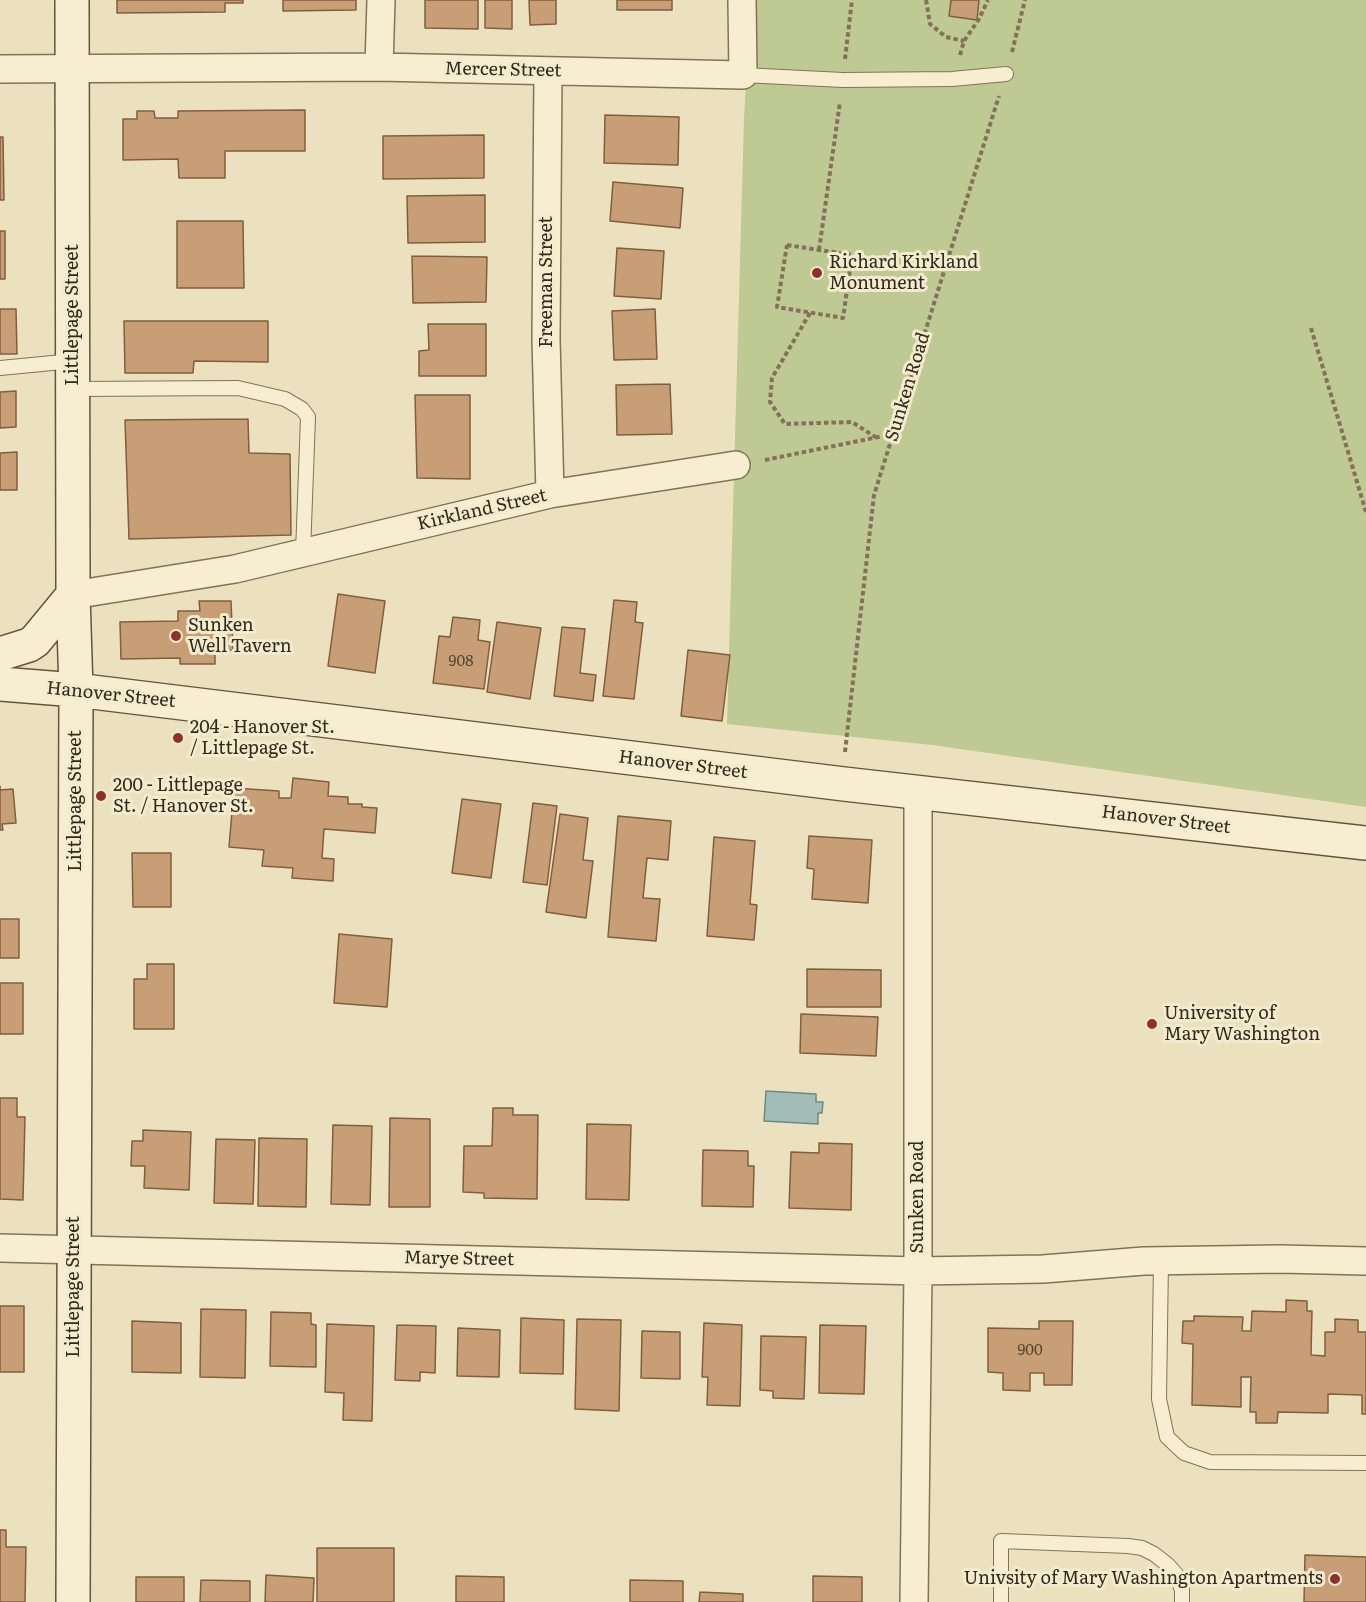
<!DOCTYPE html>
<style>
body{margin:0}
canvas{display:block;background:#ebe1bf}
</style>
<canvas width="1366" height="1602"></canvas>
<script>
const ctx = document.querySelector('canvas').getContext('2d');
ctx.lineJoin = 'round';
function fill(path, color) {
  ctx.fillStyle = color;
  ctx.fill(path, 'evenodd');
}
function toPath(rows) {
  const path = new Path2D();
  for (const r of rows) {
    path.moveTo(r[0], r[1]);
    for (let i = 2; i < r.length; i += 2) path.lineTo(r[i], r[i + 1]);
  }
  return path;
}
function stroke(path, color, width, dash) {
  ctx.strokeStyle = color;
  ctx.lineWidth = width;
  ctx.lineCap = dash ? 'butt' : 'round';
  ctx.setLineDash(dash || []);
  ctx.stroke(path);
}
function label(font, color, halo, rows, align = 'center') {
  ctx.font = font + ' Literata,serif';
  ctx.lineWidth = 6;
  ctx.setLineDash([]);
  ctx.textBaseline = 'middle';
  ctx.strokeStyle = halo;
  ctx.fillStyle = color;
  for (const [text, x, y, turn = 0] of rows) {
    ctx.save();
    ctx.translate(x, y);
    ctx.rotate((+turn || 0) * Math.PI / 180);
    ctx.textAlign = isNaN(turn) ? turn : align;
    if (halo) ctx.strokeText(text, 0, 0);
    ctx.fillText(text, 0, 0);
    ctx.restore();
  }
}
const green = toPath([
 [751,0,1366,0,1366,807,932,745,727,724,744,118]
]);
const water = toPath([
 [766,1091,816,1094,816,1102,823,1102,822,1113,818,1113,818,1124,764,1121,766,1091]
]);
const building = toPath([
 [117,0,243,0,243,3,225,3,225,12,117,13,117,0],
 [283,0,356,0,356,10,283,11,283,0],
 [425,0,478,0,478,29,425,28,425,0],
 [485,0,512,0,512,29,485,28,485,0],
 [529,0,556,0,556,24,530,25,529,0],
 [617,0,672,0,672,10,617,10,617,0],
 [951,0,979,0,977,20,949,16,951,0],
 [305,110,305,151,225,151,225,178,179,178,178,159,123,160,123,119,137,119,137,111,154,111,155,118,178,118,178,111,305,110],
 [605,115,679,117,678,165,604,163,605,115],
 [484,135,484,178,383,179,383,136,484,135],
 [0,137,3,137,4,200,0,200,0,137],
 [613,182,683,188,680,228,610,221,613,182],
 [485,195,485,242,408,243,407,196,485,195],
 [177,221,243,221,244,288,177,288,177,221],
 [0,231,5,231,5,279,0,279,0,231],
 [617,248,664,251,661,299,614,296,617,248],
 [412,256,487,257,486,302,413,303,412,256],
 [0,309,16,309,17,354,0,354,0,309],
 [655,309,657,359,614,360,612,311,655,309],
 [124,321,268,321,268,362,194,361,193,373,125,373,124,321],
 [428,324,486,324,486,376,419,376,419,351,429,350,428,324],
 [670,384,672,434,617,435,616,385,670,384],
 [16,391,16,427,0,428,0,392,16,391],
 [415,395,470,395,470,479,417,478,415,395],
 [248,419,249,453,290,454,291,535,129,539,125,420,248,419],
 [17,452,17,490,0,490,0,453,17,452],
 [338,594,385,601,375,673,328,666,338,594],
 [614,600,637,602,635,622,643,623,634,699,603,696,614,600],
 [199,601,231,601,233,650,215,651,215,664,180,664,180,658,121,659,120,622,178,621,178,611,200,611,199,601],
 [453,617,480,620,478,640,490,642,484,689,433,683,439,636,450,637,453,617],
 [497,622,541,628,530,699,487,692,497,622],
 [562,627,585,629,580,673,596,675,593,701,554,696,562,627],
 [688,650,730,655,722,721,681,716,688,650],
 [293,778,329,782,328,796,348,797,348,804,362,804,362,807,377,808,375,833,324,829,322,858,334,859,333,881,292,878,293,868,262,866,264,850,229,847,234,788,279,791,279,798,291,798,293,778],
 [0,786,0,790,13,789,16,823,2,824,3,830,0,830,0,786],
 [462,799,501,804,491,878,452,873,462,799],
 [533,803,557,806,547,885,523,882,533,803],
 [560,814,588,818,583,860,593,861,586,918,546,912,560,814],
 [618,816,671,821,668,860,647,858,643,898,660,899,656,941,608,937,618,816],
 [809,836,872,840,868,903,812,899,814,869,807,868,809,836],
 [714,837,755,841,750,904,757,905,754,940,707,936,714,837],
 [132,853,171,853,171,907,133,907,132,853],
 [0,919,19,919,19,958,0,958,0,919],
 [339,934,392,939,387,1007,334,1003,339,934],
 [147,964,174,964,174,1029,134,1029,134,979,147,979,147,964],
 [807,969,881,970,881,1007,807,1007,807,969],
 [0,983,23,983,23,1034,0,1034,0,983],
 [801,1014,878,1017,876,1056,800,1053,801,1014],
 [0,1098,17,1098,17,1117,25,1117,23,1200,0,1199,0,1098],
 [493,1108,513,1108,513,1115,538,1115,537,1199,484,1198,484,1193,463,1192,464,1146,492,1146,493,1108],
 [390,1118,430,1119,430,1207,389,1207,390,1118],
 [587,1124,631,1125,629,1200,586,1199,587,1124],
 [333,1125,372,1126,370,1205,331,1204,333,1125],
 [143,1130,191,1132,189,1190,144,1188,145,1166,131,1166,132,1141,143,1141,143,1130],
 [259,1138,307,1139,306,1207,258,1206,259,1138],
 [216,1139,255,1140,253,1204,214,1203,216,1139],
 [819,1143,852,1144,851,1210,789,1208,791,1152,819,1153,819,1143],
 [703,1150,748,1151,748,1166,754,1166,753,1207,702,1206,703,1150],
 [1286,1300,1307,1301,1307,1311,1312,1311,1311,1355,1325,1356,1325,1332,1335,1332,1335,1319,1358,1320,1358,1332,1366,1332,1366,1414,1362,1414,1362,1395,1328,1394,1328,1413,1278,1412,1277,1423,1256,1423,1256,1412,1250,1412,1251,1377,1241,1377,1241,1407,1192,1405,1193,1344,1182,1343,1183,1321,1194,1321,1194,1316,1243,1317,1242,1331,1251,1331,1252,1311,1286,1312,1286,1300],
 [0,1306,24,1306,24,1372,0,1372,0,1306],
 [201,1309,246,1310,245,1378,200,1377,201,1309],
 [271,1312,311,1313,311,1324,316,1325,316,1367,270,1366,271,1312],
 [521,1318,564,1320,563,1374,520,1373,521,1318],
 [577,1319,621,1320,619,1411,575,1409,577,1319],
 [132,1321,181,1323,181,1373,132,1372,132,1321],
 [1039,1321,1073,1321,1072,1385,1044,1385,1044,1373,1030,1373,1030,1391,1003,1390,1003,1373,988,1372,988,1328,1039,1329,1039,1321],
 [704,1323,742,1325,740,1406,707,1405,708,1377,702,1377,704,1323],
 [327,1324,374,1326,372,1421,343,1420,344,1393,325,1392,327,1324],
 [397,1325,436,1326,435,1373,420,1372,420,1381,395,1380,397,1325],
 [820,1325,866,1326,864,1394,819,1393,820,1325],
 [458,1328,500,1330,499,1377,457,1376,458,1328],
 [642,1331,680,1332,680,1379,641,1378,642,1331],
 [761,1336,806,1337,804,1399,773,1398,773,1391,760,1390,761,1336],
 [0,1530,6,1530,6,1547,26,1547,25,1602,0,1602,0,1530],
 [317,1548,394,1548,394,1602,317,1602,317,1548],
 [1305,1555,1366,1557,1366,1602,1304,1602,1305,1555],
 [266,1575,314,1578,313,1602,265,1602,266,1575],
 [456,1576,504,1577,504,1602,456,1602,456,1576],
 [813,1576,862,1577,862,1602,813,1602,813,1576],
 [136,1577,184,1577,184,1602,136,1602,136,1577],
 [201,1580,250,1581,250,1602,200,1602,201,1580],
 [630,1580,683,1581,683,1602,630,1602,630,1580],
 [700,1592,743,1594,743,1602,699,1602,700,1592]
]);
const path = toPath([
 [926,0,930,24,946,37,964,41],
 [1012,52,1025,0],
 [960,55,964,41,979,19,988,0],
 [845,59,852,0],
 [787,245,852,255,843,318,777,307,787,245],
 [819,250,840,102],
 [810,313,772,378,770,402,785,424,852,422,877,438],
 [1311,328,1366,512],
 [765,460,893,434],
 [845,752,874,495,999,96]
]);
const lane = toPath([
 [743,75,843,80,952,79,1006,74],
 [0,368,73,361],
 [73,389,238,388,285,399,302,409,308,417,303,553],
 [1161,1261,1159,1399,1167,1437,1184,1453,1210,1462,1366,1463],
 [1001,1602,1001,1541,1128,1546,1142,1548,1154,1554,1168,1565,1176,1574,1182,1590,1182,1602]
]);
const street = toPath([
 [379,67,381,0],
 [0,69,379,67,743,75,742,0],
 [548,71,546,339,550,494],
 [73,595,235,569,550,494,736,465],
 [0,1248,918,1271,1043,1269,1144,1261,1280,1259,1366,1261],
 [914,1602,918,1271,918,791]
]);
const secondary = toPath([
 [72,0,73,595,76,690,73,1602],
 [0,654,29,645,35,641,73,595],
 [0,684,76,690,844,784,1366,843]
]);
const markers = [
 [817,273,6,"#8f312b"],
 [176,636,6,"#8f312b"],
 [178,738,6,"#8f312b"],
 [101,796,6,"#8f312b"],
 [1152,1024,6,"#8f312b"],
 [1335,1579,6,"#8f312b"]
];
const numberNames = [
 ["908",461,662],
 ["900",1030,1351]
];
const streetNames = [
 ["Mercer Street",503,70,1],
 ["Freeman Street",547,282,-90],
 ["Littlepage Street",73,315,-90],
 ["Sunken Road",908,387,-73],
 ["Kirkland Street",482,510,-13],
 ["Hanover Street",111,695,6],
 ["Hanover Street",683,765,7],
 ["Littlepage Street",76,801,-90],
 ["Hanover Street",1166,820,7],
 ["Sunken Road",918,1197,-90],
 ["Marye Street",459,1259,1],
 ["Littlepage Street",74,1287,-90]
];
const poiNames = [
 ["Richard Kirkland",829,263],
 ["Monument",829,284],
 ["Sunken",188,626],
 ["Well Tavern",188,647],
 ["204 - Hanover St.",190,728],
 ["/ Littlepage St.",190,749],
 ["200 - Littlepage",113,786],
 ["St. / Hanover St.",113,807],
 ["University of",1164,1014],
 ["Mary Washington",1164,1035],
 ["Univsity of Mary Washington Apartments",1323,1579,"right"]
];
fill(green, '#bfc994');
fill(water, '#a2bdb7');
stroke(water, '#6a8a84', 1.5);
fill(building, '#c89e76');
stroke(building, '#815e3f', 1.5);
stroke(lane, '#837258', 16);
stroke(street, '#837258', 30);
stroke(secondary, '#65533c', 36);
stroke(path, '#837258', 4, [4.5, 3]);
stroke(lane, '#f7eed1', 14);
stroke(street, '#f7eed1', 27);
stroke(secondary, '#f7eed1', 33);
for (const [x, y, r, color] of markers) {
  const dot = new Path2D();
  dot.arc(x, y, r, 0, 2 * Math.PI);
  ctx.fillStyle = color;
  ctx.fill(dot);
  stroke(dot, '#f3ebce', 2);
}
label('15px', '#584632', null, numberNames);
label('18px', '#33291c', '#f3ebce', streetNames);
label('18px', '#33291c', '#f3ebce', poiNames, 'left');
</script>
